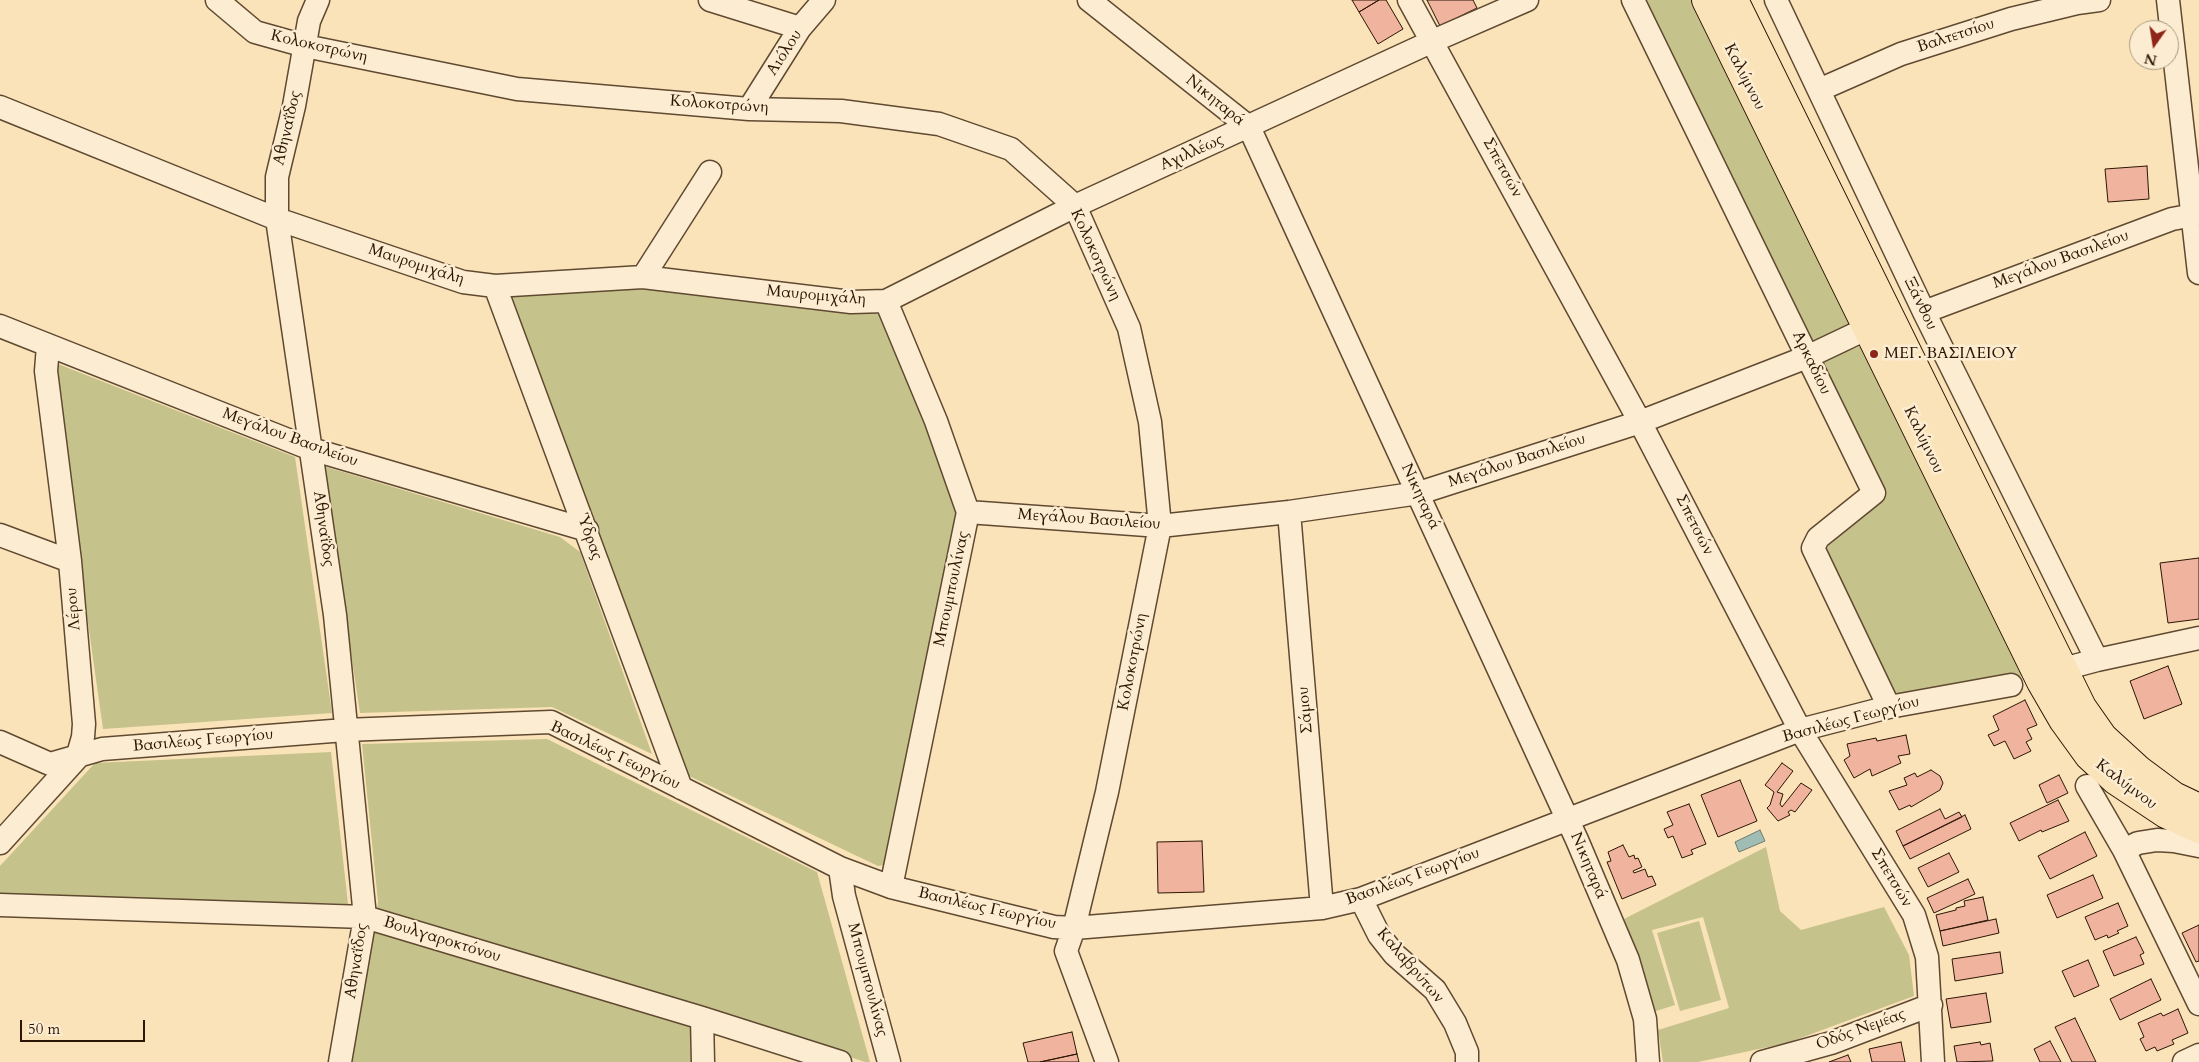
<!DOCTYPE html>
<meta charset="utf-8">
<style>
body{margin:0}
#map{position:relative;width:2199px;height:1062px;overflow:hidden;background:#fbe3b9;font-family:Cardo,serif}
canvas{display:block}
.north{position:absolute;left:2129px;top:20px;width:50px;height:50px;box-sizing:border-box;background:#fcedd2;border:1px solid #a89780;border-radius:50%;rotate:193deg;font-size:14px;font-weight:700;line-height:20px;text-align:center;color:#2b1604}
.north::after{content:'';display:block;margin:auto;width:18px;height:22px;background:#8f2418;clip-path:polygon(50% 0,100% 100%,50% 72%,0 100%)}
.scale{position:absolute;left:20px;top:1020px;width:125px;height:22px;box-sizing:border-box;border:2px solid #2b1604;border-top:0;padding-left:6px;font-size:15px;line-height:18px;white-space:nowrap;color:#2b1604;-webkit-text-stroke:4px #fcedd2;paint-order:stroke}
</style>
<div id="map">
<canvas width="2199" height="1062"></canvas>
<div class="north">N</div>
<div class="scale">50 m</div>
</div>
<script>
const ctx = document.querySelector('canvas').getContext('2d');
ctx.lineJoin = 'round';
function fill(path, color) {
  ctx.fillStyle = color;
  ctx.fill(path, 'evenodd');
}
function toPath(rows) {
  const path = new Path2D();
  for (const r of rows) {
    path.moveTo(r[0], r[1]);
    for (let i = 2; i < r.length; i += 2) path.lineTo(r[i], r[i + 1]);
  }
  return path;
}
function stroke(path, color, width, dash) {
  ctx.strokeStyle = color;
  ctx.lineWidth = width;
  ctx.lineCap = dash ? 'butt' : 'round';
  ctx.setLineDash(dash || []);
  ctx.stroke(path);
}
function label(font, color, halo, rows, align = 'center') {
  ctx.font = font + ' Cardo,serif';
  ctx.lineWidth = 5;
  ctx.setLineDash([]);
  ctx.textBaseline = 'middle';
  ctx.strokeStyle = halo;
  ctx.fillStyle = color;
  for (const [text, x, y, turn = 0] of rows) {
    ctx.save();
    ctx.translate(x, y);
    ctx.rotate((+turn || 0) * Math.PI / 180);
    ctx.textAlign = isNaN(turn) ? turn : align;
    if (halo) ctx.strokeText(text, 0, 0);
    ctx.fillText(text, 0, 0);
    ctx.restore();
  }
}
const green = toPath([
 [1646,0,1699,0,1859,325,1812,344],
 [642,282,879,312,895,333,960,511,888,864,878,866,685,774,510,292],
 [1867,344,2026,675,1894,696,1824,550,1887,495,1819,361],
 [58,364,295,457,332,713,103,729,53,375],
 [323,466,560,537,580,552,652,754,552,707,360,713],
 [547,739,817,872,870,1062,865,1062,690,1003,691,1062,350,1062,378,902,362,744],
 [331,752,348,904,0,895,0,866,95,763],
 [1766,847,1780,911,1801,930,1884,907,1909,955,1914,996,1787,1043,1698,1062,1663,1062,1658,1030,1729,1008,1703,917,1652,930,1675,1005,1653,1012,1624,919],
 [1699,921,1721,1000,1680,1011,1657,933]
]);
const water = toPath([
 [1760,830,1765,841,1739,852,1735,842,1760,830]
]);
const building = toPath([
 [1352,0,1379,0,1359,12,1352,0],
 [1379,0,1386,0,1403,29,1378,44,1359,12,1379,0],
 [1427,0,1473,0,1477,8,1440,26,1427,0],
 [2147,166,2149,199,2108,202,2105,169,2147,166],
 [2199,558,2199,619,2168,623,2160,563,2199,558],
 [2168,666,2182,704,2144,719,2130,681,2168,666],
 [2025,700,2037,725,2027,729,2032,739,2026,742,2031,751,2014,759,2005,741,1994,746,1988,735,1999,730,1993,716,2025,700],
 [1906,735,1910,754,1898,756,1901,763,1872,776,1870,769,1854,778,1844,760,1850,756,1847,744,1876,738,1877,741,1906,735],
 [1782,763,1793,771,1777,792,1783,794,1780,804,1782,807,1801,783,1812,790,1795,812,1791,810,1788,812,1790,815,1778,821,1767,808,1770,805,1774,792,1765,785,1782,763],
 [1931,770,1940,776,1943,783,1940,790,1911,807,1910,805,1899,810,1889,791,1907,785,1904,778,1915,773,1917,777,1931,770],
 [2059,775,2068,793,2047,803,2039,785,2059,775],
 [1740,780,1757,821,1718,837,1701,795,1740,780],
 [2058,800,2069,821,2042,832,2041,830,2019,841,2010,823,2058,800],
 [1689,804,1706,844,1691,850,1693,854,1682,858,1673,836,1668,838,1664,829,1673,825,1667,812,1689,804],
 [1940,809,1945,819,1959,812,1962,817,1903,846,1896,831,1940,809],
 [1965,815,1971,829,1910,859,1903,846,1965,815],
 [2085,832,2097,856,2050,879,2038,856,2085,832],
 [1202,841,1204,892,1158,893,1157,842,1202,841],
 [1623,845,1629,857,1634,855,1635,859,1638,858,1642,867,1633,871,1634,873,1645,869,1648,877,1652,876,1656,885,1622,899,1607,862,1611,861,1608,852,1623,845],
 [1949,853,1959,872,1928,887,1918,868,1949,853],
 [2093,875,2103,898,2057,918,2047,895,2093,875],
 [1968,879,1975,894,1934,913,1927,898,1968,879],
 [1983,897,1988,920,1940,931,1936,915,1956,910,1956,908,1965,906,1964,901,1983,897],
 [2118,903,2128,926,2117,931,2119,933,2108,938,2107,935,2095,940,2085,917,2118,903],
 [1996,919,1999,933,1943,946,1940,931,1996,919],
 [2199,925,2199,961,2196,962,2182,933,2199,925],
 [2136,937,2144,953,2140,955,2144,964,2114,976,2103,951,2136,937],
 [2000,952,2003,973,1955,981,1952,959,2000,952],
 [2088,960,2099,986,2074,997,2062,971,2088,960],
 [2151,979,2161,1000,2120,1020,2110,999,2151,979],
 [1986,993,1991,1022,1951,1028,1946,999,1986,993],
 [2178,1009,2188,1033,2172,1040,2174,1044,2157,1051,2155,1047,2146,1051,2140,1039,2144,1037,2138,1023,2161,1013,2163,1016,2178,1009],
 [2075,1018,2096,1062,2072,1062,2055,1027,2075,1018],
 [1072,1032,1077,1054,1040,1062,1028,1062,1023,1043,1072,1032],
 [2050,1041,2061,1062,2040,1062,2034,1049,2050,1041],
 [1901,1042,1905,1062,1872,1062,1869,1049,1901,1042],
 [1980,1042,1981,1045,1990,1043,1993,1061,1957,1062,1954,1046,1980,1042],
 [1077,1054,1079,1062,1040,1062,1077,1054],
 [1848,1055,1851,1062,1829,1062,1848,1055]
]);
const minor = toPath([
 [217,0,255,32,305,46,517,89,749,109,841,111,939,124,1011,149,1075,206,1129,328,1150,422,1160,526,1107,792,1074,928,1066,951,1107,1062],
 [318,0,309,21,294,106,277,177,277,219,335,615,365,917,340,1062],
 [710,0,800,28],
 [1089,0,1249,127,1577,840,1628,960,1645,1019,1648,1062],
 [1409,0,1640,422,1800,730,1914,915,1927,957,1933,1062],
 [1633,0,1874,493,1818,538,1813,548,1889,707],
 [1776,0,1924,312,2097,660],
 [2168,0,2199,273],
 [1819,90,1901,54,2011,19,2077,3,2099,0],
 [0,107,277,219,463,282,495,286,643,277,851,302,886,301,1075,206,1433,41,1527,0],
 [749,109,800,28,824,0],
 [643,277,710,172],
 [495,286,681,788],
 [886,301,936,421,968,512,891,887],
 [1924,312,2172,219,2199,214],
 [0,326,311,449,587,530],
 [968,512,1160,526,1289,512,1419,493,1640,422,1807,357,1868,328],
 [1289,512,1322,908],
 [0,535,70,561],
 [2063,669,2097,660,2199,638],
 [0,742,50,764,102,749,345,730,551,722,840,868,891,887,1054,927,1074,928,1322,908,1361,899,1800,730,1889,707,2011,685],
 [2087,786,2124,850,2199,1004],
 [0,843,77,758,83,737,84,724,70,561,46,371,48,346],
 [2124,850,2138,843,2157,840,2174,841,2199,846],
 [840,868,844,896,889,1062],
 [1361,899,1379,935,1394,954,1435,990,1455,1023,1467,1052,1467,1062],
 [0,905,365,917,702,1018,840,1062],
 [702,1018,703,1062],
 [1762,1062,1831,1043,1931,1005],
 [2184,1062,2199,1055]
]);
const major = toPath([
 [1706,0,2041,682,2063,720,2089,756,2115,780,2166,814,2199,829],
 [1734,0,2082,707,2103,737,2139,770,2174,796,2199,808]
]);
const markers = [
 [1874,354,5,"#8f2418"]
];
const streetNames = [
 ["Βαλτετσίου",1956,36,-18],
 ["Κολοκοτρώνη",319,47,13],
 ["Αιόλου",785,53,-57],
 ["Καλύμνου",1744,77,63],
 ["Νικηταρά",1215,101,39],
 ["Κολοκοτρώνη",719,105,4],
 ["Αθηναΐδος",288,128,-77],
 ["Αχιλλέως",1192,153,-24],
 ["Σπετσών",1502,168,61],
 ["Κολοκοτρώνη",1095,255,65],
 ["Μεγάλου Βασιλείου",2061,260,-20],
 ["Μαυρομιχάλη",416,265,18],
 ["Μαυρομιχάλη",816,296,5],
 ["Ξάνθου",1920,304,64],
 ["Αρκαδίου",1811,363,64],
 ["Μεγάλου Βασιλείου",290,438,20],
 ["Καλύμνου",1923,440,64],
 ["Μεγάλου Βασιλείου",1517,461,-18],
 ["Νικηταρά",1420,497,65],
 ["Μεγάλου Βασιλείου",1089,520,4],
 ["Σπετσών",1694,525,63],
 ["Αθηναΐδος",323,529,82],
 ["Ύδρας",589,537,70],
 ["Μπουμπουλίνας",952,589,-78],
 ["Λέρου",74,609,-95],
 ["Κολοκοτρώνη",1133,662,-79],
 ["Σάμου",1306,710,-95],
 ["Βασιλέως Γεωργίου",1851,720,-15],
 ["Βασιλέως Γεωργίου",203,741,-5],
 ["Βασιλέως Γεωργίου",615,756,25],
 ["Καλύμνου",2126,785,37],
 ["Νικηταρά",1588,866,67],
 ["Βασιλέως Γεωργίου",1413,877,-20],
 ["Σπετσών",1891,878,59],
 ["Βασιλέως Γεωργίου",987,909,13],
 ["Βουλγαροκτόνου",442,940,17],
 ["Αθηναΐδος",357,961,-81],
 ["Καλαβρύτων",1410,966,49],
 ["Μπουμπουλίνας",867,980,75],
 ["Οδóς Νεμέας",1861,1030,-20]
];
const poiNames = [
 ["ΜΕΓ. ΒΑΣΙΛΕΙΟΥ",1884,354]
];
fill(green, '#c5c28b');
fill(water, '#9fbdb4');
stroke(water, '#717a6e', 1);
fill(building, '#efb39e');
stroke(building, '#2b1604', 1);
stroke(minor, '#5f4931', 25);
stroke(major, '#2b1604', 30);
stroke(minor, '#fcedd2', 22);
stroke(major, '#fbe3b9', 28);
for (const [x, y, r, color] of markers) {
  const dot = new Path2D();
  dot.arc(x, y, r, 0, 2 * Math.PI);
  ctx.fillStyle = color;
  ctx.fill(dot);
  stroke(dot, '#fcedd2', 2);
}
label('16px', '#2b1604', '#fcedd2', streetNames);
label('16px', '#2b1604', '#fcedd2', poiNames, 'left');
</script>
